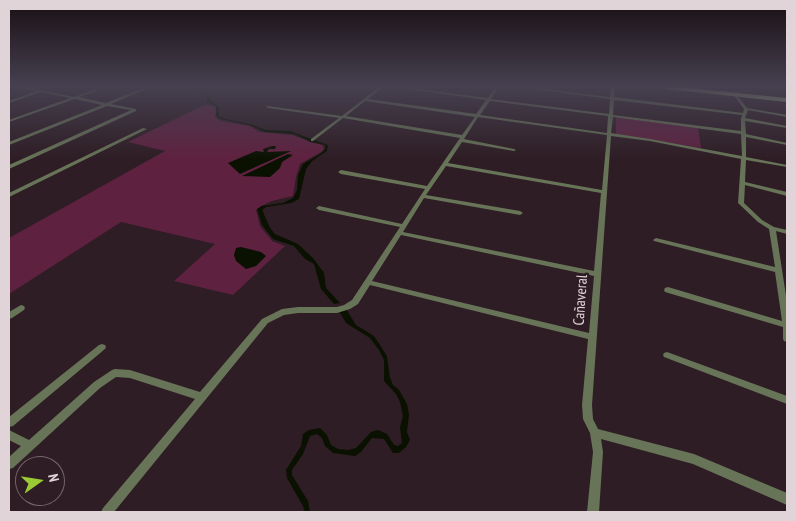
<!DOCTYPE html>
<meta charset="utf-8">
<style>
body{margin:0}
#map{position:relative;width:796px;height:521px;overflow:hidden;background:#2e1d24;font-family:"PT Sans Narrow",sans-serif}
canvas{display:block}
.frame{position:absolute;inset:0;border:10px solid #e0d4d9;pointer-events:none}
.north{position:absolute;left:15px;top:456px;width:50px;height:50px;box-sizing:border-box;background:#2e1d24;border:1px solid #75666c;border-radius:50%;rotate:77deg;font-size:14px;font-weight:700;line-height:20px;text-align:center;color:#e0d4d9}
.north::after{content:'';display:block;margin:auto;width:18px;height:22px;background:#9acb34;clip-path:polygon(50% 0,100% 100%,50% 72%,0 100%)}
</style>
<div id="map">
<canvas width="796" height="521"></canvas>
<div class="frame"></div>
<div class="north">N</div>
</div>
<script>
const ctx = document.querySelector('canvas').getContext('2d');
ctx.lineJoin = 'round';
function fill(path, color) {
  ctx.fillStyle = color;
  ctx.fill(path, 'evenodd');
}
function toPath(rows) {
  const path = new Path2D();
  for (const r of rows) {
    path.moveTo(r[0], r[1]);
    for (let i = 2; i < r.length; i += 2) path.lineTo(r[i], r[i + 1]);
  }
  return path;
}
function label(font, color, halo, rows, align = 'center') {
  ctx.font = font + ' "PT Sans Narrow",sans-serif';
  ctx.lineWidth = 5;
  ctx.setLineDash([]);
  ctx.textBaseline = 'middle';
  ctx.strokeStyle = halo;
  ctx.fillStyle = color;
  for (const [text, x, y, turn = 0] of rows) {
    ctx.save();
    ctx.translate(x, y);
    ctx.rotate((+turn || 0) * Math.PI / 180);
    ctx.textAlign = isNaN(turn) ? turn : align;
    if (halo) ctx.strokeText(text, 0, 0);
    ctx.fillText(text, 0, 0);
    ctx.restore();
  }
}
const green = toPath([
 [204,105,213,106,216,109,215,117,220,121,250,126,259,132,292,135,322,145,324,149,321,152,300,164,296,177,293,196,272,201,261,206,256,210,260,226,272,241,285,246,233,295,174,281,215,244,121,222,9,294,9,238,165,151,128,142],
 [616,117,698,128,701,148,616,134]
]);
const water = toPath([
 [174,87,194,88,208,94,211,101,219,107,219,116,225,119,250,124,266,130,290,131,328,145,327,151,312,161,306,169,299,199,291,203,266,207,263,209,263,212,270,228,275,234,298,244,313,258,324,273,326,288,340,303,334,304,321,289,314,264,305,259,294,246,273,239,262,225,257,209,262,206,283,203,293,198,297,190,298,175,303,164,320,154,325,149,325,145,310,142,294,134,265,132,249,125,221,119,216,116,216,106,207,102,207,96,206,94,192,89,181,90],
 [272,146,276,146,275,149,269,149,267,152,291,151,240,174,228,163,256,151,264,152,263,149],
 [288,154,293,155,282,162,280,168,270,177,242,176],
 [241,247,261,252,266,256,256,266,246,269,236,261,234,255,236,248],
 [346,309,356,325,374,336,387,356,390,378,393,385,399,390,407,404,409,415,407,432,410,440,406,447,399,453,393,453,384,439,372,438,361,452,355,456,333,453,325,446,322,438,317,434,310,436,303,454,292,470,292,475,308,501,310,512,305,512,303,506,287,478,286,470,301,446,303,434,309,430,320,428,327,435,331,445,338,449,348,450,356,448,371,432,378,430,387,434,394,445,398,446,402,443,400,427,403,416,400,402,396,394,384,381,384,360,379,350,370,338,346,323,339,311]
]);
const minor = toPath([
 [19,87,26,87,74,97,96,89,98,90,97,91,79,97,106,103,146,87,151,87,111,104,136,109,136,111,9,169,9,165,131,110,107,106,9,145,9,142,102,105,75,99,9,122,9,120,70,98,41,92,9,103,9,101,37,91,19,87],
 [379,87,383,87,368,99,476,114,486,100,393,87,403,87,488,98,495,87,499,87,491,99,609,114,610,99,516,87,527,87,610,97,611,87,615,87,614,97,743,113,744,109,733,94,735,93,747,108,787,115,787,117,748,110,745,118,787,126,787,128,745,121,746,134,787,143,787,145,746,137,746,157,787,165,787,167,746,160,745,182,787,192,787,196,745,185,744,203,762,220,774,227,787,230,787,234,776,231,787,302,787,342,784,341,783,339,783,327,665,292,664,290,665,288,668,287,782,321,775,272,654,241,653,240,656,238,775,267,769,229,758,222,738,203,741,159,650,141,611,136,592,405,593,419,598,429,694,454,787,493,787,505,693,464,601,439,603,452,599,512,587,512,593,452,590,433,583,419,582,405,588,339,370,285,358,304,350,309,337,313,298,313,284,315,268,323,114,512,101,512,103,508,195,399,130,378,116,377,100,388,13,468,9,469,9,457,21,446,9,440,9,430,29,440,94,382,112,370,115,369,130,370,200,392,262,319,282,309,298,307,337,307,344,305,352,300,400,227,319,210,316,208,319,206,402,224,425,189,341,174,338,172,341,170,427,186,460,138,343,118,313,141,311,141,311,139,339,118,268,108,266,107,268,106,342,116,379,87],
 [614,100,742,115,741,119,741,131,613,115,614,100],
 [365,101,475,117,462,135,346,116,365,101],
 [490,101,608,116,607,133,480,115,490,101],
 [478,117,607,135,602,190,448,163,462,142,514,151,516,150,514,149,464,139,478,117],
 [613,117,741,134,742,156,650,139,611,133,613,117],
 [446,166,601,193,594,271,403,232,424,198,520,215,523,213,520,211,426,195,446,166],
 [401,235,594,276,589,333,372,281,401,235],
 [143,128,147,129,9,197,9,193,143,128],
 [21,305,24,306,25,308,24,310,12,318,9,319,9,312,21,305],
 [102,344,105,345,106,347,105,349,13,426,9,427,9,417,99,345,102,344],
 [667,352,787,396,787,404,664,357,663,355,664,353,667,352]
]);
const primary = toPath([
 [663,87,681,87,787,98,787,102,666,89,663,87]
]);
const streetNames = [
 ["Cañaveral",581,300,-86]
];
fill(green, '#5f2140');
fill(water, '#0a1100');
fill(minor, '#677457');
fill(primary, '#adc689');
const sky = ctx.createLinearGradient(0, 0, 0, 160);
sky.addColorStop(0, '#191014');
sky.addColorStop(0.54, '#464050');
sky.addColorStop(1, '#46405000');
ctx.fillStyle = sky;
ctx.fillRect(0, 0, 796, 160);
label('15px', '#e0d4d9', '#2e1d24', streetNames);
</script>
